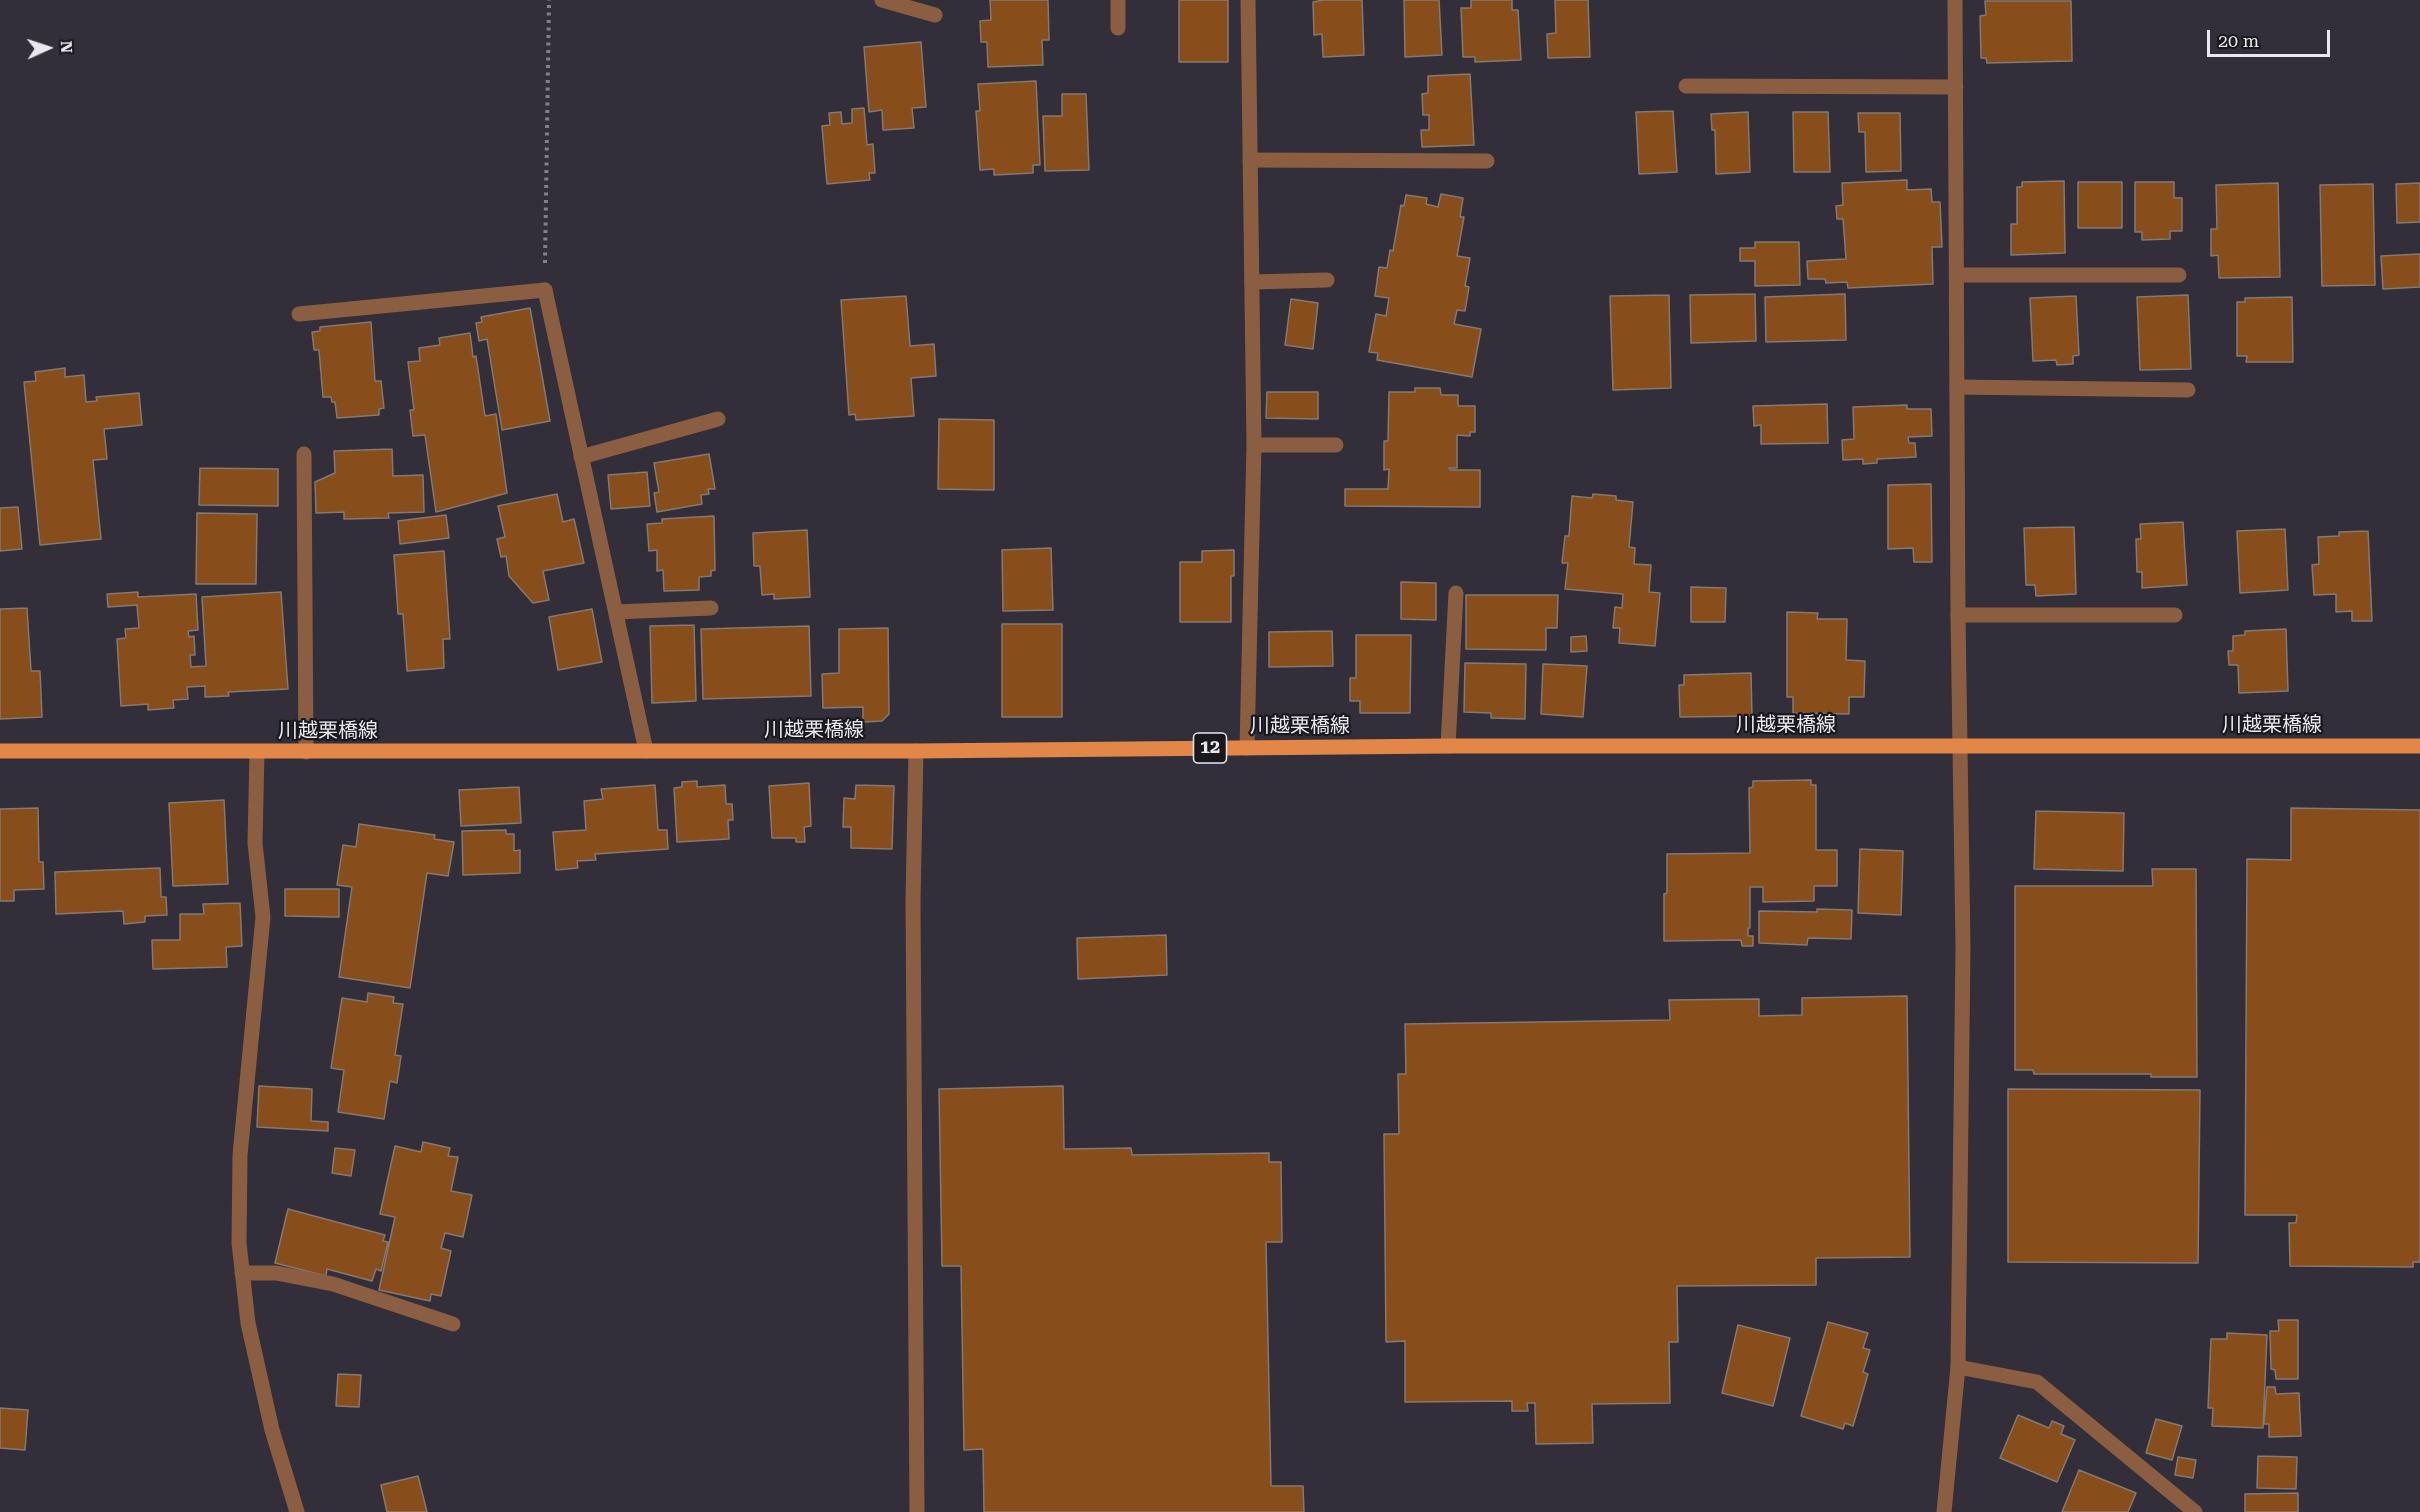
<!DOCTYPE html>
<meta charset="utf-8">
<style>
body{margin:0}
#map{position:relative;width:2420px;height:1512px;overflow:hidden;background:#322f3a;font-family:"Roboto Serif",serif}
canvas{display:block}
.north{position:absolute;left:18px;top:18px;width:60px;height:60px;-webkit-text-stroke:4px #19181d;paint-order:stroke;rotate:87deg;font-size:16px;font-weight:700;line-height:24px;text-align:center;color:#eae8ef}
.north::after{content:'';display:block;margin:auto;width:21px;height:27px;background:#eae8ef;clip-path:polygon(50% 0,100% 100%,50% 72%,0 100%)}
.scale{position:absolute;left:2207px;top:30px;width:123px;height:27px;box-sizing:border-box;border:3px solid #eae8ef;border-top:0;padding-left:8px;font-size:18px;line-height:21px;white-space:nowrap;color:#eae8ef;-webkit-text-stroke:4px #19181d;paint-order:stroke}
</style>
<div id="map">
<canvas width="2420" height="1512"></canvas>
<div class="north">N</div>
<div class="scale">20 m</div>
</div>
<script>
const ctx = document.querySelector('canvas').getContext('2d');
ctx.lineJoin = 'round';
function fill(path, color) {
  ctx.fillStyle = color;
  ctx.fill(path, 'evenodd');
}
function toPath(rows) {
  const path = new Path2D();
  for (const r of rows) {
    path.moveTo(r[0], r[1]);
    for (let i = 2; i < r.length; i += 2) path.lineTo(r[i], r[i + 1]);
  }
  return path;
}
function stroke(path, color, width, dash) {
  ctx.strokeStyle = color;
  ctx.lineWidth = width;
  ctx.lineCap = dash ? 'butt' : 'round';
  ctx.setLineDash(dash || []);
  ctx.stroke(path);
}
function label(font, color, halo, rows, align = 'center') {
  ctx.font = font + ' "Roboto Serif","Noto Sans JP",serif';
  ctx.lineWidth = 4.5;
  ctx.setLineDash([]);
  ctx.textBaseline = 'middle';
  ctx.strokeStyle = halo;
  ctx.fillStyle = color;
  for (const [text, x, y, turn = 0] of rows) {
    ctx.save();
    ctx.translate(x, y);
    ctx.rotate((+turn || 0) * Math.PI / 180);
    ctx.textAlign = isNaN(turn) ? turn : align;
    if (halo) ctx.strokeText(text, 0, 0);
    ctx.fillText(text, 0, 0);
    ctx.restore();
  }
}
const building = toPath([
 [990,0,1048,0,1049,40,1042,40,1043,65,988,67,987,42,981,42,980,21,991,20,990,0],
 [1179,0,1228,0,1228,62,1179,62,1179,0],
 [1323,0,1362,0,1364,55,1323,57,1322,34,1314,35,1313,2,1323,0],
 [1404,0,1439,0,1442,55,1405,57,1404,0],
 [1471,0,1512,0,1512,10,1518,10,1521,60,1475,62,1475,57,1463,57,1461,8,1471,8,1471,0],
 [1555,0,1588,0,1590,57,1548,58,1547,34,1556,33,1555,0],
 [1985,1,2071,1,2072,61,1987,63,1986,58,1981,58,1980,16,1986,15,1985,1],
 [921,42,926,107,912,108,914,128,883,130,882,110,869,112,864,47,921,42],
 [1470,74,1474,145,1422,147,1421,130,1429,130,1429,115,1423,115,1422,94,1428,93,1428,76,1470,74],
 [1036,81,1040,165,1033,165,1033,173,994,175,994,169,980,170,976,111,980,111,978,84,1036,81],
 [1062,94,1086,94,1089,170,1045,171,1043,116,1062,116,1062,94],
 [864,108,867,145,873,144,875,173,869,173,870,180,827,184,822,126,830,125,829,113,841,112,842,124,852,123,852,109,864,108],
 [1673,111,1677,172,1639,174,1636,112,1673,111],
 [1748,112,1750,172,1716,174,1715,130,1712,130,1711,114,1748,112],
 [1793,112,1828,112,1830,172,1794,172,1793,112],
 [1858,113,1900,113,1901,171,1866,172,1865,132,1859,132,1858,113],
 [1907,180,1907,190,1931,189,1932,202,1940,202,1942,247,1932,247,1933,284,1848,288,1847,282,1826,283,1825,279,1808,279,1807,261,1846,259,1843,219,1837,219,1836,206,1843,205,1842,183,1907,180],
 [2064,181,2065,253,2011,255,2011,224,2017,224,2017,187,2022,187,2022,182,2064,181],
 [2078,182,2122,182,2122,228,2078,228,2078,182],
 [2135,182,2174,182,2174,198,2182,198,2182,231,2170,231,2170,239,2142,240,2142,232,2135,232,2135,182],
 [2278,183,2280,277,2219,278,2218,255,2211,256,2211,229,2217,229,2216,185,2278,183],
 [2420,183,2420,222,2397,223,2396,184,2420,183],
 [2373,184,2375,285,2322,286,2320,185,2373,184],
 [1441,194,1463,198,1460,217,1464,217,1457,256,1470,258,1465,286,1469,287,1465,311,1457,310,1454,324,1481,329,1472,377,1377,360,1378,353,1369,352,1376,314,1386,316,1389,298,1375,296,1379,267,1387,268,1390,250,1393,251,1401,205,1404,206,1406,195,1427,198,1426,204,1438,207,1441,194],
 [1755,242,1799,242,1800,285,1755,286,1755,261,1740,261,1740,248,1755,248,1755,242],
 [2420,254,2420,287,2383,289,2381,256,2420,254],
 [1755,294,1756,341,1691,343,1690,295,1755,294],
 [1845,294,1846,340,1766,342,1765,297,1845,294],
 [1669,295,1671,388,1613,390,1610,296,1669,295],
 [2188,295,2191,369,2140,370,2137,297,2188,295],
 [906,296,910,346,934,344,936,376,911,378,914,416,856,420,855,414,849,415,841,300,906,296],
 [2076,296,2079,355,2073,356,2073,364,2057,365,2056,360,2033,361,2030,298,2076,296],
 [2292,297,2293,362,2246,362,2247,356,2237,356,2237,302,2245,302,2245,298,2292,297],
 [1291,299,1318,303,1313,349,1285,345,1291,299],
 [530,308,550,421,502,430,487,339,479,341,476,323,482,322,481,317,530,308],
 [371,322,375,381,381,381,384,408,379,409,379,415,337,418,335,402,332,402,331,397,323,397,319,350,314,350,312,332,320,331,320,327,371,322],
 [470,333,473,357,476,356,485,416,496,414,507,493,436,512,425,435,413,436,410,410,414,410,408,362,420,361,419,348,440,345,439,338,470,333],
 [65,368,65,377,84,375,86,402,97,401,96,397,139,393,142,425,104,429,107,459,93,460,101,539,40,545,24,382,36,381,35,372,65,368],
 [1415,388,1440,388,1441,395,1458,395,1458,406,1475,406,1475,432,1470,432,1470,436,1457,435,1457,468,1449,468,1450,470,1480,470,1480,507,1345,506,1345,489,1388,489,1389,469,1384,470,1384,441,1388,441,1389,392,1415,392,1415,388],
 [1267,392,1318,392,1318,419,1266,418,1267,392],
 [1827,404,1828,443,1761,444,1761,425,1754,426,1753,406,1827,404],
 [1907,405,1907,409,1931,409,1932,436,1908,437,1909,443,1915,443,1916,457,1877,459,1877,463,1863,464,1863,459,1843,460,1842,440,1854,439,1853,407,1907,405],
 [939,419,994,420,994,490,938,489,939,419],
 [392,449,393,476,423,475,424,512,388,513,389,518,344,519,344,512,316,513,315,482,335,473,334,451,392,449],
 [709,454,715,489,708,489,709,494,701,495,702,504,657,512,654,493,659,492,654,463,709,454],
 [200,468,278,469,278,506,199,505,200,468],
 [647,472,650,506,611,509,608,475,647,472],
 [1931,484,1932,562,1914,562,1913,548,1888,549,1888,485,1931,484],
 [557,494,563,522,574,519,584,563,543,571,549,600,533,603,509,576,506,556,501,557,497,539,505,537,498,506,557,494],
 [1593,494,1616,496,1616,500,1633,502,1629,547,1635,548,1634,564,1651,565,1649,592,1660,593,1655,646,1619,643,1620,628,1613,628,1615,607,1622,608,1623,594,1565,589,1568,563,1562,563,1565,536,1569,536,1572,496,1592,498,1593,494],
 [18,507,22,549,0,551,0,508,18,507],
 [197,513,257,514,256,584,196,584,197,513],
 [446,515,449,538,400,544,398,521,446,515],
 [714,516,715,570,711,571,711,576,699,577,699,590,664,591,663,570,657,571,657,550,649,551,647,524,662,523,662,519,714,516],
 [2183,522,2187,585,2142,588,2142,572,2137,572,2136,539,2141,539,2140,524,2183,522],
 [2074,527,2076,594,2036,596,2035,585,2026,585,2024,528,2074,527],
 [2285,529,2288,590,2240,593,2237,531,2285,529],
 [807,530,810,597,774,599,774,594,762,595,760,566,754,566,753,533,807,530],
 [2368,531,2372,621,2352,621,2352,611,2336,612,2336,594,2314,595,2312,565,2319,564,2318,537,2339,536,2339,532,2368,531],
 [1051,548,1053,610,1003,611,1002,550,1051,548],
 [1234,550,1234,576,1231,576,1231,622,1180,622,1180,562,1202,562,1202,551,1234,550],
 [444,551,450,639,443,639,444,668,407,671,403,614,398,614,394,555,444,551],
 [1401,582,1436,583,1436,620,1401,619,1401,582],
 [1691,587,1726,588,1725,622,1691,622,1691,587],
 [138,592,138,597,196,594,198,630,188,631,189,637,194,636,195,655,190,655,191,667,206,666,202,597,281,592,288,689,228,692,229,696,205,697,205,686,187,687,188,699,173,700,174,708,148,710,148,704,121,706,117,639,126,638,125,629,139,628,137,605,108,607,107,594,138,592],
 [1466,595,1558,595,1557,628,1546,628,1546,650,1466,649,1466,595],
 [27,608,31,671,40,671,42,717,0,719,0,609,27,608],
 [592,609,602,662,558,670,549,617,592,609],
 [1787,612,1818,613,1817,619,1847,619,1846,660,1865,661,1864,697,1849,697,1849,714,1793,713,1793,697,1787,697,1787,612],
 [1002,624,1062,624,1062,717,1002,717,1002,624],
 [694,625,696,701,652,703,650,626,694,625],
 [809,626,811,696,703,699,701,629,809,626],
 [888,628,889,714,882,721,863,722,863,707,823,708,822,674,839,673,839,629,888,628],
 [2286,629,2288,691,2239,693,2238,665,2229,665,2228,651,2233,651,2233,636,2245,635,2245,631,2286,629],
 [1332,631,1333,666,1269,667,1269,632,1332,631],
 [1356,635,1411,635,1410,713,1360,713,1360,701,1350,701,1350,678,1356,678,1356,635],
 [1586,636,1587,651,1571,652,1571,637,1586,636],
 [1465,663,1526,664,1525,719,1491,718,1491,713,1464,712,1465,663],
 [1543,664,1587,666,1583,717,1541,714,1543,664],
 [1751,673,1752,716,1680,717,1679,685,1684,685,1684,675,1751,673],
 [1811,780,1811,785,1816,785,1816,850,1837,850,1837,886,1814,886,1814,901,1763,902,1763,887,1750,887,1750,928,1748,928,1748,936,1753,936,1753,946,1742,946,1741,940,1664,941,1664,894,1667,893,1667,854,1750,853,1749,788,1753,787,1753,781,1811,780],
 [697,781,697,787,725,785,726,804,732,804,733,820,728,820,729,839,677,842,674,788,682,787,682,782,697,781],
 [809,783,811,826,804,827,805,842,796,842,796,838,772,838,769,786,809,783],
 [655,785,658,830,667,830,668,849,595,854,596,860,577,861,578,868,556,870,553,832,586,830,584,801,603,799,601,789,655,785],
 [856,785,894,786,892,849,851,848,851,827,843,827,844,798,855,799,856,785],
 [519,787,521,823,461,826,459,790,519,787],
 [224,800,228,884,173,886,169,803,224,800],
 [38,808,39,862,43,862,44,889,14,890,14,901,0,901,0,809,38,808],
 [2291,808,2420,810,2420,1262,2413,1262,2413,1267,2290,1266,2289,1223,2296,1223,2297,1215,2245,1215,2247,859,2291,860,2291,808],
 [2036,811,2124,813,2123,871,2034,869,2036,811],
 [359,824,435,835,434,839,454,842,448,876,427,873,410,988,339,977,352,887,337,885,343,845,356,847,359,824],
 [506,830,506,834,514,834,514,851,520,850,520,873,463,875,462,831,506,830],
 [1860,849,1903,851,1901,915,1858,913,1860,849],
 [160,868,161,897,166,897,167,915,145,916,145,922,124,924,123,911,56,914,55,872,160,868],
 [2152,869,2196,869,2197,1077,2151,1077,2151,1074,2034,1074,2033,1070,2015,1070,2015,886,2153,886,2152,869],
 [285,889,339,889,339,917,285,916,285,889],
 [240,903,242,946,226,947,227,967,153,969,152,940,180,940,180,914,204,914,203,904,240,903],
 [1817,909,1852,910,1851,939,1808,938,1807,945,1759,943,1759,911,1817,912,1817,909],
 [1166,935,1167,975,1078,979,1077,938,1166,935],
 [368,993,394,997,393,1003,403,1004,395,1055,401,1056,397,1083,390,1081,384,1119,338,1112,344,1070,331,1068,342,998,367,1002,368,993],
 [1907,996,1910,1257,1816,1258,1816,1285,1677,1286,1678,1342,1669,1342,1670,1403,1592,1404,1593,1443,1536,1444,1535,1403,1527,1403,1528,1411,1512,1411,1512,1401,1405,1402,1405,1341,1386,1342,1384,1134,1399,1134,1398,1074,1406,1074,1405,1024,1670,1020,1669,1000,1759,999,1759,1016,1802,1015,1802,998,1907,996],
 [259,1086,312,1089,311,1121,328,1122,328,1131,257,1127,259,1086],
 [1063,1086,1064,1149,1131,1148,1132,1155,1269,1153,1269,1162,1281,1162,1282,1242,1266,1242,1271,1486,1303,1486,1304,1512,984,1512,983,1449,964,1450,961,1266,942,1266,939,1089,1063,1086],
 [2008,1089,2200,1090,2198,1263,2008,1262,2008,1089],
 [423,1142,450,1148,448,1156,458,1157,451,1191,472,1195,463,1237,445,1233,441,1248,451,1251,441,1296,431,1294,430,1301,379,1290,395,1217,380,1214,395,1146,421,1152,423,1142],
 [335,1148,355,1150,351,1176,332,1173,335,1148],
 [288,1209,385,1235,383,1241,388,1242,381,1271,376,1269,372,1281,327,1269,326,1276,275,1263,288,1209],
 [2278,1320,2298,1320,2298,1379,2276,1379,2275,1370,2271,1369,2270,1331,2279,1331,2278,1320],
 [1828,1322,1868,1333,1863,1348,1870,1350,1863,1372,1868,1374,1853,1426,1845,1423,1843,1429,1801,1416,1828,1322],
 [1738,1325,1790,1338,1773,1406,1722,1393,1738,1325],
 [2227,1333,2267,1335,2263,1428,2212,1426,2213,1408,2208,1408,2211,1339,2227,1339,2227,1333],
 [338,1374,361,1375,359,1407,336,1406,338,1374],
 [2267,1387,2275,1387,2276,1394,2299,1393,2301,1436,2269,1437,2269,1424,2264,1424,2267,1387],
 [0,1408,28,1410,25,1450,0,1448,0,1408],
 [2018,1415,2049,1428,2052,1421,2064,1426,2061,1434,2075,1440,2057,1482,2000,1458,2018,1415],
 [2156,1419,2182,1426,2172,1460,2146,1453,2156,1419],
 [2258,1456,2297,1457,2296,1489,2257,1488,2258,1456],
 [2178,1457,2196,1460,2193,1478,2175,1475,2178,1457],
 [2079,1470,2136,1493,2128,1512,2062,1512,2079,1470],
 [418,1476,427,1512,387,1512,381,1485,418,1476],
 [2298,1493,2298,1512,2245,1512,2245,1494,2298,1493]
]);
const path = toPath([
 [545,263,549,0]
]);
const service = toPath([
 [882,0,935,15],
 [1118,0,1118,28],
 [1686,86,1956,87],
 [1250,160,1487,161],
 [1957,275,2179,275],
 [1252,282,1327,280],
 [299,314,545,290],
 [1957,387,2188,390],
 [1254,445,1336,445],
 [304,454,306,752],
 [581,457,718,419],
 [616,612,711,608],
 [1958,615,2175,615],
 [1448,746,1456,593],
 [242,1273,276,1273,333,1284,453,1324],
 [1958,1367,2037,1382,2195,1512]
]);
const minor = toPath([
 [545,290,646,751],
 [1247,748,1254,445,1248,0],
 [916,751,913,901,917,1512],
 [257,752,255,843,263,917,240,1155,239,1243,248,1323,272,1430,297,1512],
 [1944,1512,1958,1367,1963,947,1958,615,1955,0]
]);
const primary = toPath([
 [0,751,916,751,1448,746,2420,746]
]);
const shields = [
 [1210,748,33]
];
const shieldNames = [
 ["12",1210,748]
];
const streetNames = [
 ["川越栗橋線",1786,725],
 ["川越栗橋線",2272,725],
 ["川越栗橋線",1300,726],
 ["川越栗橋線",814,730],
 ["川越栗橋線",328,731]
];
fill(building, '#874d1a');
stroke(building, '#857971', 1.5);
stroke(path, '#838089', 4, [3, 4.5]);
stroke(service, '#8b5e41', 15);
stroke(minor, '#8b5e41', 15);
stroke(primary, '#e28747', 15);
for (const [x, y, w] of shields) {
  const box = new Path2D();
  box.roundRect(x - w / 2, y - 15, w, 30, 4.5);
  ctx.fillStyle = '#19181d';
  ctx.fill(box);
  stroke(box, '#eae8ef', 1.5);
}
label('bold 18px', '#eae8ef', null, shieldNames);
label('20px', '#eae8ef', '#19181d', streetNames);
</script>
